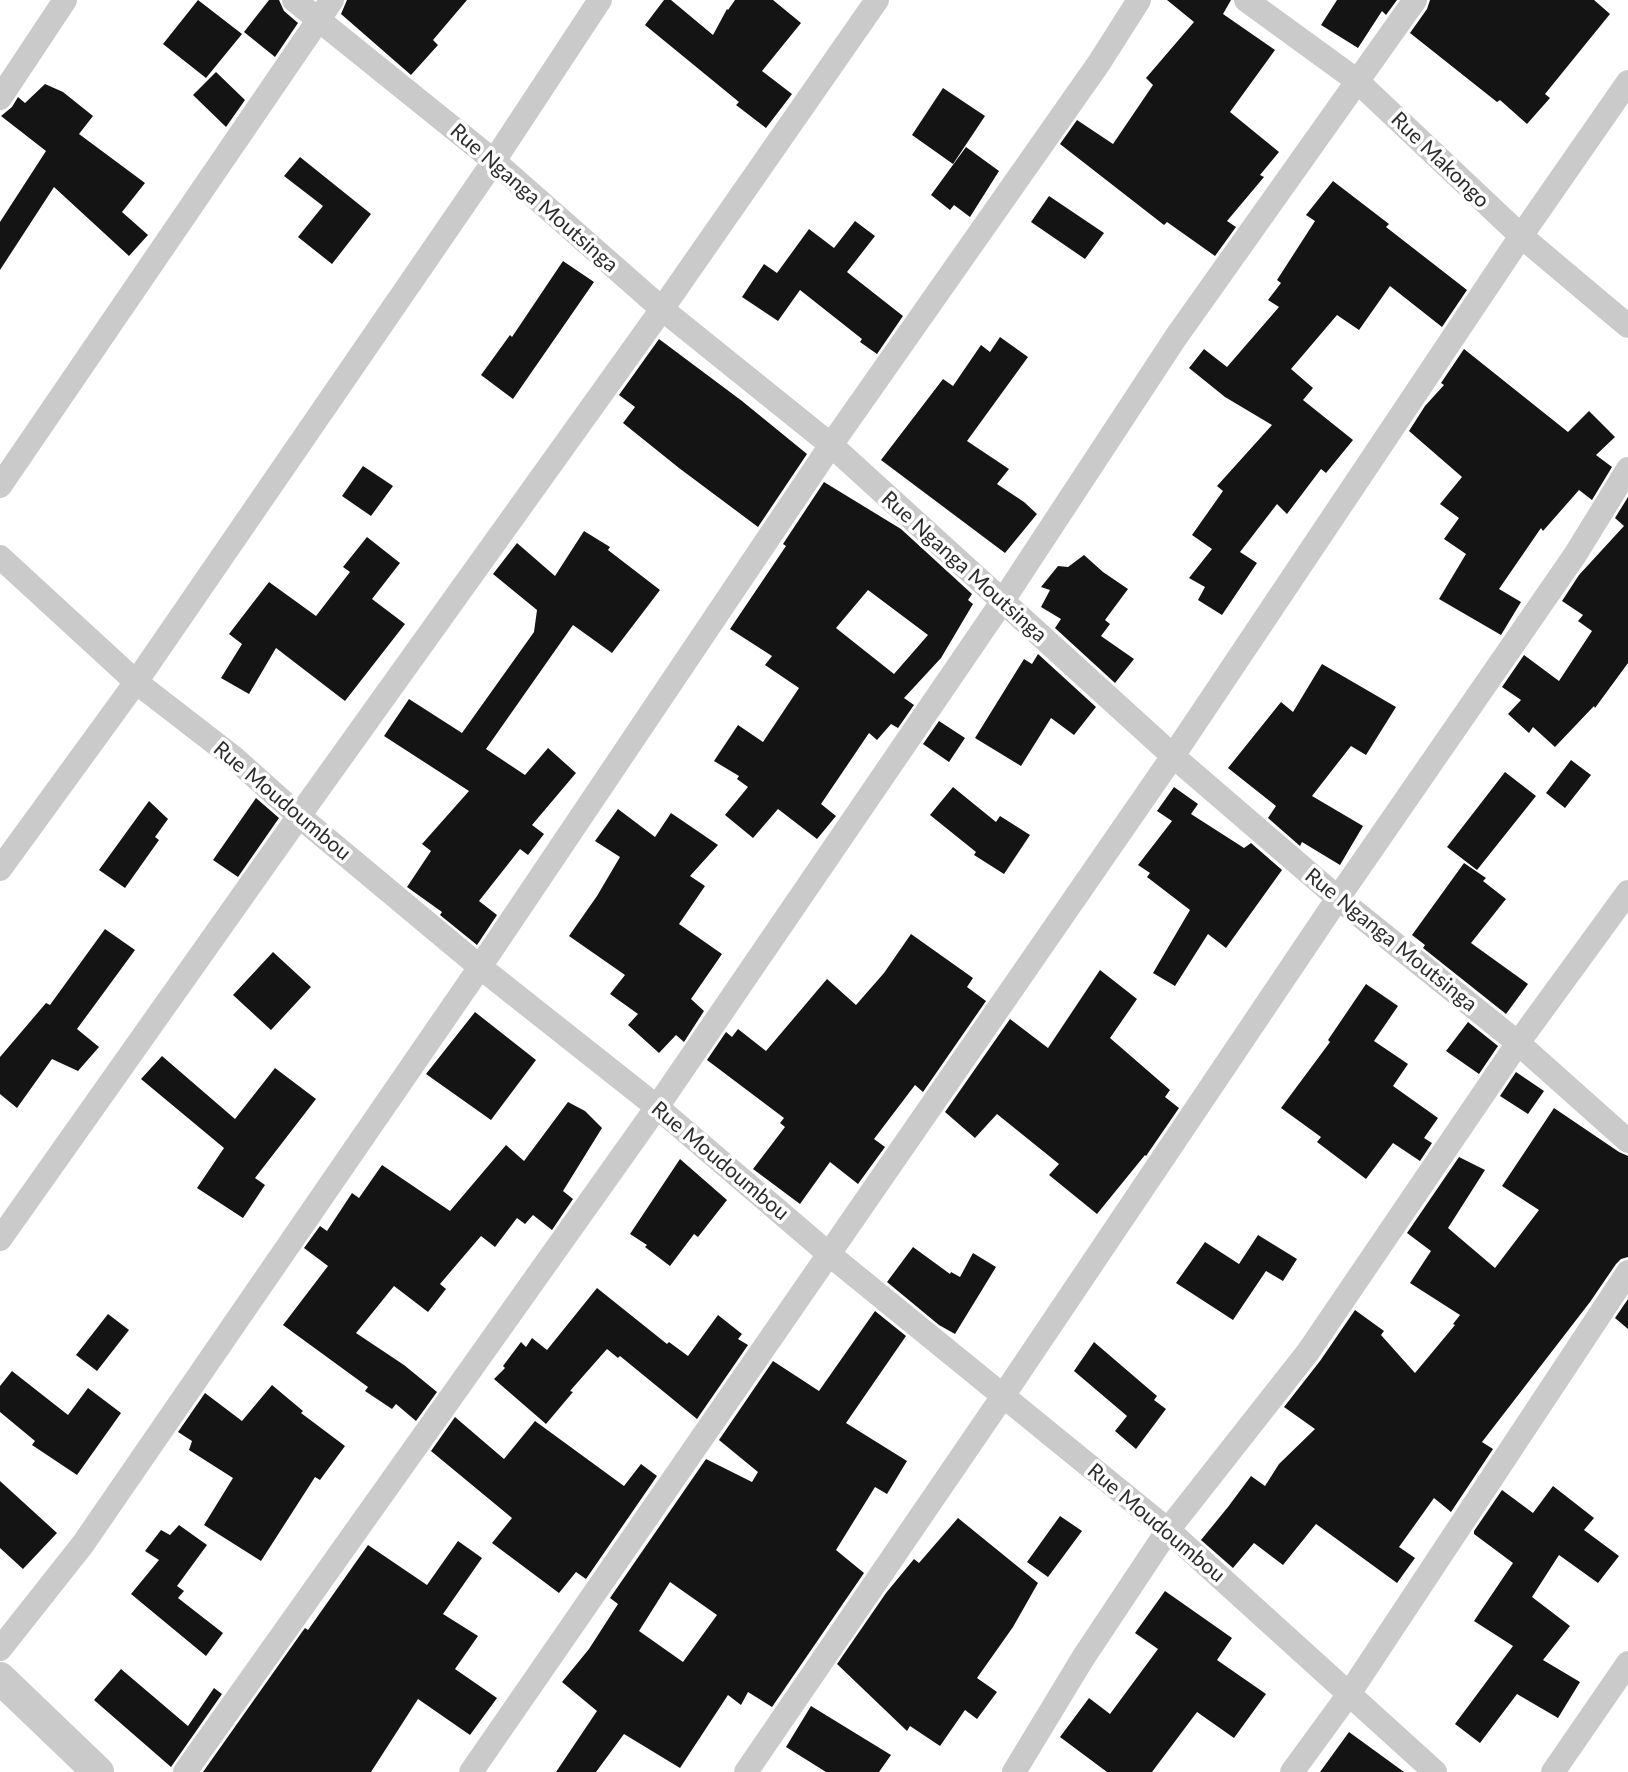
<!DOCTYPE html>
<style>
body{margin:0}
canvas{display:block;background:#fff}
</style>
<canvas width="1628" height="1772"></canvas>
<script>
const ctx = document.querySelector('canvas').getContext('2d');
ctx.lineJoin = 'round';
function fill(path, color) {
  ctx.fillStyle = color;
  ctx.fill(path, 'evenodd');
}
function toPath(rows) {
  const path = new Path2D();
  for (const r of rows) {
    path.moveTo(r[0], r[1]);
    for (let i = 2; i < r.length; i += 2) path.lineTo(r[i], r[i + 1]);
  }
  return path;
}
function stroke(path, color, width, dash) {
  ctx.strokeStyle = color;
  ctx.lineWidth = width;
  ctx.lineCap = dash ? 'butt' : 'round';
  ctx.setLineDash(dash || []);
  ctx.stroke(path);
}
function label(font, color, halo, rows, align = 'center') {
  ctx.font = font + ' Lato,sans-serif';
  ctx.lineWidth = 7;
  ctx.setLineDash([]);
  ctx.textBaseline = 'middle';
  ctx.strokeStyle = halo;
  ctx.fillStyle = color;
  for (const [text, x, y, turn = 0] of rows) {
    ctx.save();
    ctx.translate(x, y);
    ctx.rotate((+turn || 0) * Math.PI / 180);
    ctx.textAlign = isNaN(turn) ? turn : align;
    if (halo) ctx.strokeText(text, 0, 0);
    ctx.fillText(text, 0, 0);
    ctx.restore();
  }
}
const building = toPath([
 [198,0,242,34,206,78,163,44],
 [269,0,279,0,284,11,298,23,275,57,244,32],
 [347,0,467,0,433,40,438,45,411,75,341,14],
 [664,0,671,0,713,35,727,9,728,10,735,0,773,0,801,23,762,71,792,94,766,128,736,105,739,102,645,25],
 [1167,0,1231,0,1223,14,1275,50,1230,112,1279,152,1260,175,1264,177,1227,221,1236,227,1215,256,1167,222,1164,225,1060,144,1077,120,1113,144,1153,85,1146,78,1194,22],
 [1337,0,1397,0,1386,15,1382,11,1358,48,1321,25],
 [1430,0,1594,0,1610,14,1545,94,1550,98,1527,124,1500,100,1497,102,1410,33,1427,9],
 [216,72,245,100,226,127,193,95],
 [45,84,63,92,93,116,79,134,145,183,122,212,148,235,129,256,54,187,0,270,0,222,46,151,1,116,12,107,18,97,25,103],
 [943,88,985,116,953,164,912,135],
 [966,147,999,171,970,217,954,205,950,210,931,195],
 [300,157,371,214,332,264,298,237,323,206,284,176],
 [1333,181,1389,224,1386,227,1467,290,1442,327,1390,286,1359,330,1337,315,1291,369,1313,388,1303,400,1353,440,1326,473,1321,469,1287,514,1277,504,1240,552,1257,563,1222,615,1198,600,1205,587,1189,578,1212,549,1192,535,1223,491,1217,486,1272,425,1225,397,1189,368,1204,349,1227,367,1279,307,1268,300,1281,283,1277,280,1315,221,1306,215],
 [1049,196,1104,233,1085,259,1031,222],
 [855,221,875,236,847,272,903,316,877,354,860,342,862,339,800,290,778,321,742,297,764,264,777,273,809,229,834,248],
 [563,261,594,282,513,399,481,375,510,335,512,337],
 [1000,337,1028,357,967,441,1009,469,997,484,1024,502,1037,514,1005,553,881,460,943,379,953,386,981,345,990,352],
 [659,339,742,401,807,454,758,527,679,468,623,423,635,407,619,395],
 [1464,349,1568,432,1589,411,1615,437,1596,455,1612,467,1592,500,1579,490,1543,531,1541,528,1499,589,1521,602,1501,635,1439,599,1466,554,1444,539,1459,518,1440,504,1462,477,1409,431,1425,406,1444,385,1441,383],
 [363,466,393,486,371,516,342,496],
 [824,482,901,529,972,594,968,600,973,604,941,658,904,698,914,705,898,728,891,724,877,740,869,733,821,804,836,816,817,839,778,809,753,838,725,815,748,787,737,779,739,776,714,761,738,725,763,742,799,688,765,665,772,656,730,629,786,546,783,544],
 [868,590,928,635,894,674,836,628],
 [1628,497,1628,663,1595,708,1594,706,1555,747,1533,727,1529,733,1508,714,1521,700,1502,687,1524,655,1559,681,1592,631,1578,621,1583,615,1562,601,1579,575,1624,526,1615,518],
 [584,531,610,547,608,550,660,590,612,653,573,625,486,749,525,775,548,748,576,773,532,825,544,834,528,855,520,849,479,901,497,915,477,945,440,915,442,912,407,887,431,851,422,844,469,791,384,736,409,699,462,733,534,632,537,610,493,574,517,543,555,576],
 [367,537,400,563,372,599,405,624,345,701,276,648,249,694,221,678,242,644,229,634,269,582,316,616,350,572,343,567],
 [1084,555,1103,572,1128,589,1105,620,1110,624,1101,636,1134,659,1115,683,1055,628,1061,619,1041,607,1050,590,1041,587,1058,566,1068,567],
 [1038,654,1096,707,1074,735,1051,718,1021,766,975,738,1024,659,1032,664],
 [1322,664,1396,707,1366,755,1351,746,1312,796,1363,826,1340,865,1302,842,1300,846,1268,818,1276,806,1228,768,1281,702,1293,712],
 [939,721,965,738,949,762,923,744],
 [1571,760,1591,775,1565,808,1546,793],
 [1505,772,1536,796,1477,870,1447,847],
 [953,787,996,822,1000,816,1030,835,1004,874,974,855,976,852,930,815],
 [1174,787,1198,804,1191,814,1244,848,1251,843,1282,870,1226,948,1208,934,1175,986,1153,973,1190,910,1147,877,1150,873,1138,865,1172,821,1157,811],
 [256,798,279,818,238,877,213,860],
 [149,801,168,819,155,837,159,840,125,888,99,870],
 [618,809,655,837,671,813,718,845,690,876,705,886,679,924,722,954,691,999,704,1011,684,1042,676,1035,659,1053,628,1025,638,1014,610,994,625,975,569,936,597,896,620,857,595,841],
 [1464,863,1486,878,1483,881,1506,899,1471,943,1528,984,1506,1014,1423,948,1425,945,1412,935],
 [105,929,135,950,77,1029,99,1047,78,1071,52,1059,17,1108,0,1094,0,1057,46,1003,50,1005],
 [911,934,973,978,967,987,986,1001,923,1092,915,1085,874,1139,885,1147,858,1184,830,1162,800,1204,753,1169,785,1127,780,1123,784,1118,707,1060,726,1032,732,1037,738,1029,766,1051,827,979,856,1005,884,973],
 [273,952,311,987,271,1030,233,995],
 [1100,970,1137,999,1110,1038,1170,1090,1165,1097,1179,1108,1146,1156,1145,1155,1097,1214,1049,1175,1059,1164,997,1114,975,1138,945,1112,1010,1019,1048,1048],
 [1366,984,1398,1006,1374,1041,1408,1064,1393,1086,1438,1118,1424,1138,1432,1143,1420,1161,1393,1143,1366,1179,1317,1142,1321,1137,1281,1108,1330,1042,1328,1040],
 [475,1012,536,1060,491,1120,426,1074],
 [1468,1022,1498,1046,1479,1074,1446,1051],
 [162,1056,235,1119,275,1068,316,1099,255,1178,265,1185,243,1218,197,1188,224,1148,141,1079],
 [1516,1072,1544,1091,1528,1114,1500,1096],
 [568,1102,585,1111,602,1128,563,1191,573,1199,552,1230,533,1215,525,1224,517,1218,495,1247,481,1236,440,1284,446,1289,428,1312,394,1286,356,1333,404,1365,437,1392,416,1421,396,1404,392,1409,365,1391,368,1387,283,1325,328,1266,304,1248,320,1226,327,1231,352,1193,359,1198,382,1165,450,1211,506,1145,524,1161],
 [1554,1108,1619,1152,1628,1156,1628,1257,1621,1259,1616,1264,1590,1302,1482,1442,1493,1449,1451,1512,1434,1498,1399,1547,1415,1558,1397,1583,1316,1524,1283,1565,1254,1543,1233,1568,1201,1540,1228,1507,1251,1476,1265,1486,1279,1464,1315,1429,1284,1407,1320,1361,1355,1310,1384,1331,1381,1335,1415,1373,1455,1325,1453,1324,1460,1315,1410,1283,1431,1251,1407,1233,1459,1157,1485,1170,1448,1228,1495,1268,1539,1210,1502,1186],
 [680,1159,727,1200,698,1237,694,1234,670,1266,645,1247,647,1245,630,1234],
 [1258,1235,1297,1259,1283,1281,1266,1271,1233,1320,1176,1283,1205,1242,1239,1264],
 [913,1247,950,1274,951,1272,960,1277,973,1253,996,1267,955,1334,939,1325,887,1282],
 [597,1288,667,1344,669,1342,688,1356,718,1315,742,1334,738,1339,748,1345,697,1419,620,1356,618,1358,607,1349,570,1391,573,1392,546,1424,494,1379,505,1368,503,1366,521,1342,526,1347,532,1338,547,1350],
 [1628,1299,1628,1329,1615,1318],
 [875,1311,906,1336,846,1423,907,1461,887,1494,875,1487,836,1550,864,1573,772,1707,748,1692,741,1705,728,1695,680,1768,624,1734,596,1772,556,1772,597,1711,562,1682,589,1649,618,1604,610,1598,706,1459,752,1482,758,1472,719,1440,773,1361,819,1391],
 [670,1582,717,1615,683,1662,639,1631],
 [108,1314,129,1330,97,1371,76,1355],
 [1094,1342,1157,1396,1154,1400,1166,1409,1136,1449,1115,1431,1127,1416,1074,1371],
 [12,1371,68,1415,88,1388,121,1413,77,1475,32,1445,35,1441,0,1412,0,1386],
 [272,1385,303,1411,301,1413,345,1446,320,1480,315,1477,261,1561,204,1525,233,1478,189,1450,192,1441,178,1432,205,1393,242,1421],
 [455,1417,504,1459,535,1421,624,1486,641,1464,657,1476,586,1579,576,1572,559,1593,492,1543,512,1518,431,1451],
 [0,1481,57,1533,23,1569,0,1548],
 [1553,1486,1594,1518,1584,1530,1619,1556,1598,1583,1559,1555,1532,1597,1570,1626,1543,1660,1580,1682,1558,1718,1517,1694,1480,1743,1455,1724,1513,1646,1474,1621,1513,1563,1474,1534,1474,1531,1502,1490,1533,1513],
 [1060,1516,1082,1531,1048,1577,1027,1562],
 [958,1518,1038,1583,1013,1627,977,1678,997,1692,977,1719,965,1710,940,1746,910,1726,907,1731,837,1664,886,1593,914,1559,919,1563],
 [179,1525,207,1545,177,1586,184,1591,178,1598,223,1633,206,1656,131,1594,159,1560,145,1551,161,1530,170,1535],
 [458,1541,482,1558,443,1614,478,1636,455,1669,497,1698,470,1735,418,1699,371,1772,203,1772,302,1632,305,1628,308,1630,368,1545,427,1585],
 [1165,1591,1232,1638,1217,1660,1266,1694,1234,1738,1197,1712,1152,1772,1107,1772,1060,1737,1089,1698,1110,1714,1158,1649,1135,1633],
 [121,1669,188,1726,214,1688,222,1694,171,1767,94,1700],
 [811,1706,891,1755,879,1772,826,1772,786,1747],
 [1349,1732,1404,1772,1320,1772]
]);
const minor = toPath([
 [294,0,494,161,662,309,831,445,1173,756,1338,898,1518,1043,1628,1141],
 [1246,0,1356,80,1521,236,1628,326],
 [0,98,65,0],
 [0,486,332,0],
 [0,557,136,682,233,757,299,816,480,967,657,1107,830,1255,1168,1530,1435,1772],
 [0,869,136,682,494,161,600,0],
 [0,1239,299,816,662,309,877,0],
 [0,1649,83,1544,480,967,831,445,1099,63,1139,0],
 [185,1772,657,1107,1002,602,1176,337,1415,0],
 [471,1772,1173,756,1521,236,1628,82],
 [746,1772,1003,1396,1338,898,1575,555,1628,469],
 [1014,1772,1083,1658,1168,1530,1308,1352,1518,1043,1628,892],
 [1292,1772,1349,1694,1628,1272],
 [1553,1772,1628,1663]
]);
const tertiary = toPath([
 [0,1678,98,1772]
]);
const streetNames = [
 ["Rue Makongo",1440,160,44],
 ["Rue Nganga Moutsinga",534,198,41],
 ["Rue Nganga Moutsinga",964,567,42],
 ["Rue Moudoumbou",282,801,40],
 ["Rue Nganga Moutsinga",1391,940,39],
 ["Rue Moudoumbou",720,1161,40],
 ["Rue Moudoumbou",1156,1523,40]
];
fill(building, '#141414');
stroke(minor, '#cacaca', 24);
stroke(tertiary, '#cacaca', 32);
label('21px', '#2d2d2d', '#fff', streetNames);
</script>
